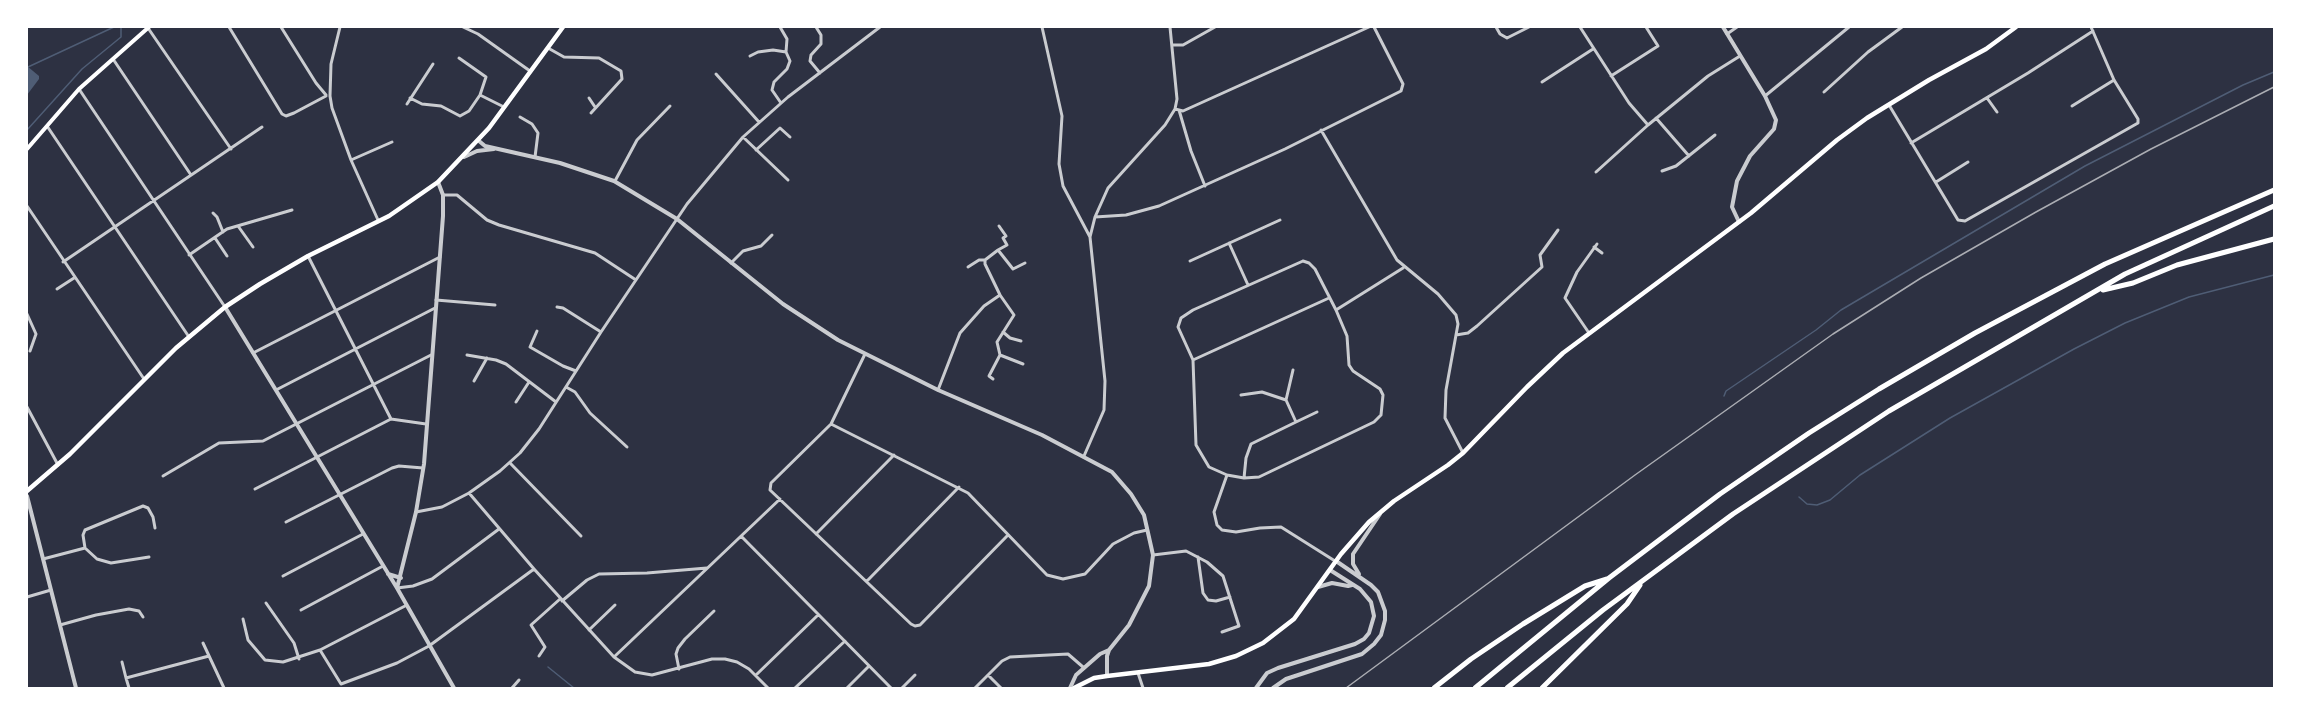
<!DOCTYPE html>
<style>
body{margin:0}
#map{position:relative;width:2301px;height:715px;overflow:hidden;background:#2d3142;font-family:Roboto,sans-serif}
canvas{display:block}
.frame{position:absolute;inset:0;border:28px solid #fff;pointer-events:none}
</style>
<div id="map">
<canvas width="2301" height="715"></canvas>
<div class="frame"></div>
</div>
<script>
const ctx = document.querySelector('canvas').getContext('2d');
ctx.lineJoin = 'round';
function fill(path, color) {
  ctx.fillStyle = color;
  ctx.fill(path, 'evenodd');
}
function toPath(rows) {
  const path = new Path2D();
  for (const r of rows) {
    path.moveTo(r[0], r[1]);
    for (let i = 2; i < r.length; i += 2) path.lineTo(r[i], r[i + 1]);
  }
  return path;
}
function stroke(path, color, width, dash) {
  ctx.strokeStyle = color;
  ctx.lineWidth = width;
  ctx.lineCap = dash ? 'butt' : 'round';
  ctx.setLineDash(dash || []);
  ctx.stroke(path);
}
const water = toPath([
 [27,66,39,76,39,79,27,95]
]);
const stream = toPath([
 [28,67,114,27],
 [27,130,82,69,121,37,121,27],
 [1724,396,1726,391,1816,330,1841,310,2085,166,2243,85,2274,72],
 [1799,497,1807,504,1817,505,1830,500,1860,475,1950,418,2074,349,2125,323,2189,297,2274,275],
 [548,667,574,688]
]);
const minor = toPath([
 [229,27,282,114,286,116,294,113,326,96],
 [281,27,316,83,326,95],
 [340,27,331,64,330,96,332,108,351,160,378,220],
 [463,27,478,34,530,71],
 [780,27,787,39,786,52,790,61,787,69,774,82,772,90,781,103],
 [816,27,821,35,821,44,811,55,810,61,820,73],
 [1042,27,1062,116,1059,164,1063,186,1090,237],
 [1496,27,1500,34,1507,38,1529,27],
 [1580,27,1629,103,1648,125],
 [148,28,231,149],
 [1727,34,1737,27],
 [1172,45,1183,45,1215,27],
 [548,48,564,57,599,58,621,71,622,79,591,113],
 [750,56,758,52,773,50,786,52],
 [459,58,486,77,480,95],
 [113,59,191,175],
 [716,74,759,122],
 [1611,76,1658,46,1646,27],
 [1542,82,1593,49],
 [79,89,225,307],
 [1824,92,1868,52,1902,27],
 [1765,96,1849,27],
 [410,98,422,104,441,106,460,116,469,111,480,95,504,107],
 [589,98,595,107],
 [1987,98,1997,112],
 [407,104,433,64],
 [1889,105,1958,220,1965,221,2138,123,2138,119,2114,80,2091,27],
 [2072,106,2114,80],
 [1175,109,1183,111,1369,27],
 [1179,110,1191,151,1205,186],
 [520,117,532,124,538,133,535,157],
 [1656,118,1689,156],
 [47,126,189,337],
 [1321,130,1397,260,1438,294,1456,315,1458,324,1446,390,1445,418,1463,453],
 [743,137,788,180],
 [1911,143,2028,73,2093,31],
 [756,150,780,128,790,137],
 [351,160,392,142],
 [1662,171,1676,166,1715,135],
 [1596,172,1648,125,1708,76,1740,56],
 [615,181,637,140,670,106],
 [1936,182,1968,162],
 [443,195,457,195,487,220,499,225,595,253,636,280],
 [27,206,144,379],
 [213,213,217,217,223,232],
 [1095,217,1126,215,1159,206,1285,149,1401,91,1403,84,1374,27],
 [238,226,253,247],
 [215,238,227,256],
 [1229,243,1248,285],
 [1594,247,1602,253],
 [998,250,1007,245,1003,238,1006,236,999,226],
 [189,255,227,229,292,210],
 [308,256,391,419],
 [1190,261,1280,220],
 [1303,261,1309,263,1315,269,1336,310,1347,336,1349,365,1353,371,1380,389,1383,395,1381,415,1374,422,1259,477,1244,478,1227,475,1209,467,1196,445,1193,360,1178,327,1181,318,1193,310,1303,261],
 [63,262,262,127],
 [731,263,743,251,761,246,772,235],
 [968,267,979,260,985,260],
 [57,289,74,278],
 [436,300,495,305],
 [557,307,563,308,601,332],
 [1336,310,1403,268],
 [27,314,36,334,30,351],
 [537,331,530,347,563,366,576,371],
 [1003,332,1010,338,1021,341],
 [1589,333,1565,298,1577,272,1597,244],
 [1456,335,1468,333,1477,326,1542,267,1540,255,1558,230],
 [253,353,440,257],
 [865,354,831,424,771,483,770,490,911,624,915,626,920,625,1008,535],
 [467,355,496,360,506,364,556,402],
 [1000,355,1023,364],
 [1193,360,1329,298],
 [993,379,989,376,1000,355,997,342,1014,315,1000,295],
 [474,381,487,358],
 [566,387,575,392,590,413,627,447],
 [276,390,435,308],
 [938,390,960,333,984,306,1000,295,985,264,985,260,998,250,1013,269,1025,263],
 [1241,395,1262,392,1286,400,1296,422,1317,412],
 [1286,400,1293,370],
 [516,402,529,382],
 [27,407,58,465],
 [831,424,968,493,1047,575,1063,579,1085,574,1113,544,1134,533,1147,530],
 [1084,456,1104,410,1105,381,1090,237,1095,217,1108,188,1165,125,1175,109,1177,99,1170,27],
 [510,463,581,536],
 [1227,475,1214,512,1217,525,1222,530,1236,532,1260,528,1281,527,1335,561],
 [163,476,219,443,263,441,431,355],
 [1244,478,1246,458,1251,444,1296,422],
 [255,489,391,419,426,424],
 [416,512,442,507,469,493,500,471,520,453,539,429,601,332,687,204,743,137,788,97,880,27],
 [286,522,392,468,399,466,423,468],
 [816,534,894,455],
 [741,536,891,688],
 [85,548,97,559,111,563,149,557],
 [1153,555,1186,551,1207,562,1223,576,1239,626,1222,632],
 [1198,557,1203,593,1208,600,1216,601,1230,597],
 [43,559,85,548,83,535,85,530,143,506,148,508,153,517,155,528],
 [534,569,614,657,635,672,652,675,712,659,725,659,737,662,749,669,768,688],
 [283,576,363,534],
 [867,581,959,487],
 [397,588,413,586,432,579,499,529],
 [27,597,51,590],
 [562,601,587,580,599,574,647,573,707,568],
 [266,603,294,643,299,659],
 [301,610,383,566],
 [243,619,248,640,265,660,283,662,320,650,405,606],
 [60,625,96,615,129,609,139,611,143,617],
 [589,630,615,605],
 [203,643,224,688],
 [320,650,341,684,397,663,429,646,534,569,469,493],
 [539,656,545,647,531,625,560,599],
 [614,657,780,499],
 [122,662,126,678],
 [679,669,676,654,678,648,685,639,714,611],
 [1138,673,1143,688],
 [756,675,818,615],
 [129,688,126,678,209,656],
 [512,688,519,680],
 [795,688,845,641],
 [847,688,869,666],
 [902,688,915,675],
 [975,688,988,675],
 [1001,688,988,675,1002,661,1010,657,1068,654,1083,667]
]);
const tertiary = toPath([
 [1723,27,1765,96,1776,120,1774,129,1750,156,1737,181,1732,207,1739,222],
 [479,141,485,146,560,163,614,181,677,219,783,304,838,340,938,390,1042,435,1112,472,1131,494,1144,515,1153,555,1149,586,1129,625,1109,650,1107,656,1107,676],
 [464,157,477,151,494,149],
 [225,307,397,588,454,688],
 [27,496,76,688],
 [388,574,401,578],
 [1359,574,1353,564,1353,554,1380,514],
 [1318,587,1332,583,1348,586,1352,585],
 [397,588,416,512,424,464,443,216,443,195,438,182],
 [1070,688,1076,675,1100,654,1109,650],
 [1256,688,1267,673,1278,668,1355,644,1364,639,1369,633,1374,616,1371,602,1360,589,1330,570],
 [1273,688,1286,679,1362,654,1374,644,1381,635,1385,620,1385,611,1378,592,1371,585,1336,561]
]);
const secondary = toPath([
 [27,149,79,89,149,27]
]);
const primary = toPath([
 [27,491,70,454,176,348,225,307,260,284,308,256,389,216,438,182,489,128,563,27],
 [1074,688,1094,678,1107,676,1209,664,1236,656,1263,643,1294,619,1341,554,1369,522,1394,501,1448,465,1463,453,1527,387,1563,353,1751,213,1837,140,1867,118,1929,80,1986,49,2016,27]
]);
const motorway = toPath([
 [2103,290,2133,283,2177,265,2274,239],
 [1434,688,1471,659,1523,624,1585,586,1607,579],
 [1475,688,1609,578,1720,494,1809,433,1879,389,1975,333,2105,264,2274,190],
 [1507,688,1603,610,1733,514,1889,411,2125,274,2274,206],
 [1542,688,1627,604,1640,585]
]);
const rail = toPath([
 [1346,688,1635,475,1833,334,1921,278,2036,212,2151,149,2274,87]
]);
fill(water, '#4f5d75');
stroke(stream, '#4f5d75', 1.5);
stroke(minor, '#caccd0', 3);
stroke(tertiary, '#caccd0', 4);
stroke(secondary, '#fff', 4);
stroke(primary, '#fff', 4.5);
stroke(motorway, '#fff', 5);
stroke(rail, '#abadb3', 1.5);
</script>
